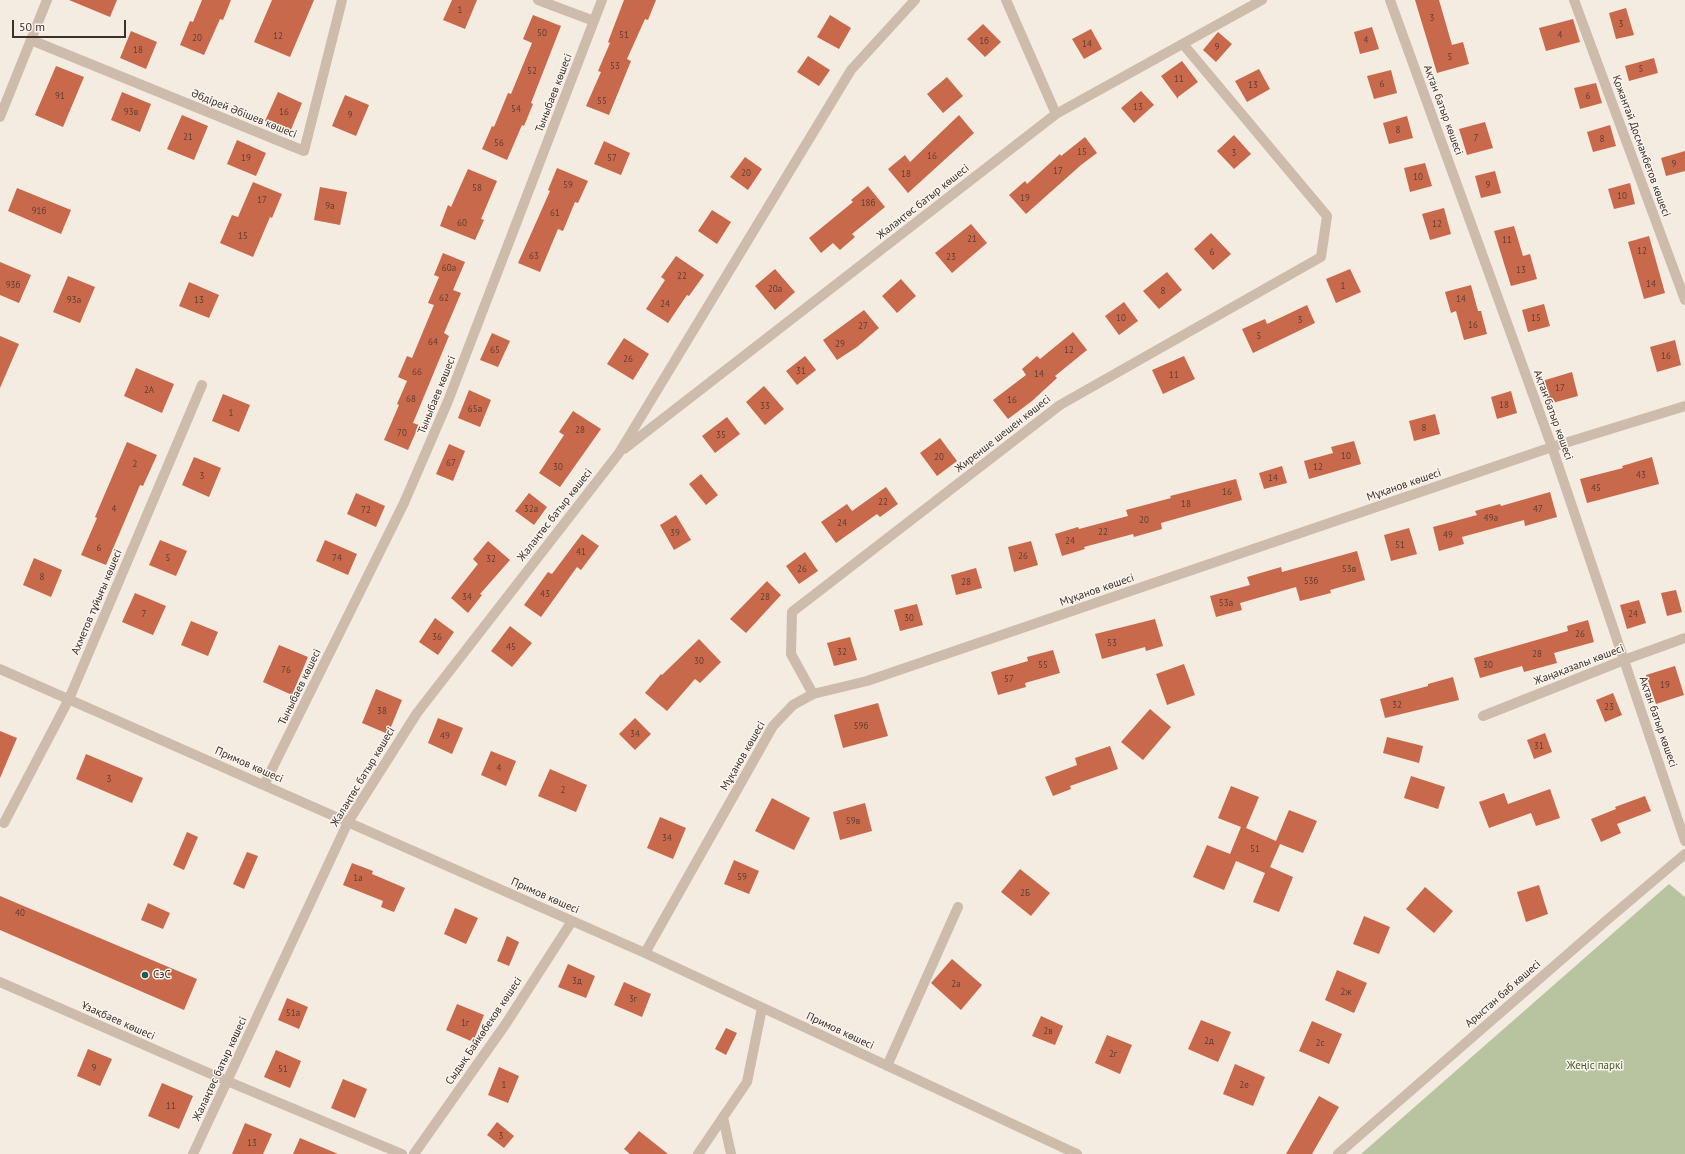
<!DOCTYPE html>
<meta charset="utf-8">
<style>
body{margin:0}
#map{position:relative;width:1685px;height:1154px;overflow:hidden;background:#f4ebe1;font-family:"PT Sans",sans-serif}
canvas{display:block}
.scale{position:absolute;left:12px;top:20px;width:114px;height:18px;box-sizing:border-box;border:2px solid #3b302b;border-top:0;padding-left:5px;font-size:12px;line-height:14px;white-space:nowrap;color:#3b302b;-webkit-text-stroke:3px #fbf5ee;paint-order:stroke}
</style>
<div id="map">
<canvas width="1685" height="1154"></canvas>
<div class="scale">50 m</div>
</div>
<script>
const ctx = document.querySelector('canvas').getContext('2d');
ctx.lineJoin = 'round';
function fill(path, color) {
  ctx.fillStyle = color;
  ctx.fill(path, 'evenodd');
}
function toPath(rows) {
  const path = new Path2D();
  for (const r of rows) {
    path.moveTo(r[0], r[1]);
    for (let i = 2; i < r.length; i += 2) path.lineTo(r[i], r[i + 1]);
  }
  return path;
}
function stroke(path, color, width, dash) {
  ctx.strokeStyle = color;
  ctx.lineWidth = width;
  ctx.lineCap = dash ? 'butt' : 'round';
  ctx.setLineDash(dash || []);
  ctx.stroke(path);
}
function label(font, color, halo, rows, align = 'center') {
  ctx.font = font + ' "PT Sans",sans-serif';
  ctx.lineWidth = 3;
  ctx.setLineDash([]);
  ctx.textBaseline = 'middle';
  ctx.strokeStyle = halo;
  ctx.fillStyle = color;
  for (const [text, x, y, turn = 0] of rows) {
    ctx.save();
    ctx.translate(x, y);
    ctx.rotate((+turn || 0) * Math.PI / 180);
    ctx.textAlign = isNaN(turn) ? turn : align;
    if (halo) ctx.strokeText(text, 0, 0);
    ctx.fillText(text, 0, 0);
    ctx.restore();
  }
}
const green = toPath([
 [1669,884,1685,897,1685,1154,1361,1154]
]);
const building = toPath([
 [69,0,117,0,110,17],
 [202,0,231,0,223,20,220,19,204,55,180,45,190,21,193,22],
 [272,0,314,0,290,57,254,42],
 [452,0,477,0,465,29,443,20],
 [624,0,656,0,648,20,645,19,627,59,631,61,609,115,586,106,601,72,598,71,610,43,608,42],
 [1415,0,1439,0,1452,45,1463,42,1469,64,1437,73],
 [1626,8,1634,35,1616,39,1609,13],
 [533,15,561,26,531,103,533,104,524,126,522,125,507,160,482,149,492,126,494,127,508,93,511,94,532,43,523,39],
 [830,15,851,28,839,49,817,37],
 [1573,19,1580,42,1546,51,1539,28],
 [983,24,1001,42,985,57,967,39],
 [1372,27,1379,49,1360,54,1354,32],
 [1091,29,1102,49,1084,59,1072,39],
 [131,31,157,42,146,69,120,58],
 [1218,32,1232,44,1216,62,1203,50],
 [808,56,830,70,819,86,797,72],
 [1654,58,1658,73,1629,81,1625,66],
 [1182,61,1198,82,1178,97,1178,99,1161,76],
 [56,66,84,77,63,127,35,115],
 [1259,69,1270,89,1247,102,1235,81],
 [1391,70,1397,93,1374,99,1367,76],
 [947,77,963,96,943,113,927,94],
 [1596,83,1602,103,1580,109,1574,88],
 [1141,91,1154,105,1134,123,1121,108],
 [122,92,151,104,140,132,111,120],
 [278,92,302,103,290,132,265,121],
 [345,95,369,105,356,136,332,126],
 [182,115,208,126,194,160,167,149],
 [959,115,974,133,908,193,888,169,905,155,910,162],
 [1407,116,1413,138,1389,144,1383,123],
 [1485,122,1493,148,1467,155,1459,129],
 [1610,125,1616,146,1593,152,1587,132],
 [1234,135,1251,154,1234,169,1217,151],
 [1085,137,1097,153,1081,165,1026,214,1009,195,1025,181,1027,184,1060,154,1061,156],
 [237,140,266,153,256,176,227,164],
 [604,141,630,153,621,175,594,164],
 [1685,151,1685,171,1666,176,1661,158],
 [745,157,762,169,748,190,730,177],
 [1425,163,1432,186,1410,192,1404,168],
 [557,168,588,181,578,203,575,202,563,231,558,229,540,272,518,263,550,191,548,190],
 [468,169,497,181,481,219,484,220,475,240,440,226,448,205,451,207],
 [1495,171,1501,193,1481,198,1475,176],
 [253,182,282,194,272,218,270,217,253,257,220,243,232,215,238,217],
 [1630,183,1635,204,1614,209,1608,189],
 [868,186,885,207,852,234,855,237,840,250,833,243,821,253,809,238,853,202,851,200],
 [320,187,347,192,340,225,314,220],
 [17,188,71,210,61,234,8,211],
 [1444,208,1451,234,1430,240,1422,214],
 [712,210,731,222,717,244,698,231],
 [971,224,987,243,952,273,935,253],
 [1514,226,1523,256,1530,254,1537,279,1511,286,1494,231],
 [1211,233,1231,254,1213,270,1194,249],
 [1649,236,1665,293,1644,299,1628,242],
 [443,253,465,262,453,290,461,293,444,333,449,336,413,423,419,425,408,450,384,440,399,405,397,404,407,381,398,377,407,356,412,358,434,305,428,303,439,277,434,275],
 [676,256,704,275,689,296,687,295,668,323,646,309,665,280,661,277],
 [0,262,31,275,19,303,0,295],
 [775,269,795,292,775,310,755,286],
 [1350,269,1361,292,1336,303,1326,279],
 [1167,272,1182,290,1159,309,1143,291],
 [68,276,95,287,80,323,53,312],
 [901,279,916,296,897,313,882,296],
 [189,282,219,295,209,318,179,306],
 [1471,285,1478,311,1481,311,1487,334,1464,340,1456,311,1451,313,1445,292],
 [1124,302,1138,321,1119,335,1105,316],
 [1544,304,1550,326,1528,332,1522,310],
 [1307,305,1315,323,1253,353,1242,329,1265,319,1267,324],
 [864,310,879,328,857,347,837,360,823,340],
 [1073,332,1087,350,1055,376,1057,378,1032,401,1008,419,993,400,1026,375,1022,369,1037,356,1040,359],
 [492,333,510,341,498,367,480,360],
 [0,336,19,344,0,388],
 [624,338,649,354,633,380,607,364],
 [1675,340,1681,365,1657,372,1650,347],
 [805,356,816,370,797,385,786,371],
 [1184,356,1195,379,1163,394,1152,370],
 [136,368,174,384,162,413,124,396],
 [1572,372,1578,396,1549,404,1542,381],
 [764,386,784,409,765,425,746,402],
 [469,390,491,400,480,427,458,418],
 [1511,391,1517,413,1497,419,1491,397],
 [223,394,250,405,239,432,212,421],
 [573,411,601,429,560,487,539,473,564,435,559,432],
 [1435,414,1440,434,1414,441,1409,421],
 [727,417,740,434,715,453,702,436],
 [940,438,957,461,937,476,920,453],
 [1354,441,1361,464,1309,479,1304,461,1333,453,1331,447],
 [127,442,157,455,143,486,140,485,106,565,81,555,97,518,95,517],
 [449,444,465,451,453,481,436,474],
 [194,457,221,468,209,497,182,485],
 [1652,457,1659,484,1587,503,1580,479,1623,468,1622,466],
 [1282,466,1287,483,1264,489,1259,473],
 [701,474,718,495,706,505,689,484],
 [1236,479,1242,500,1161,523,1162,529,1134,537,1133,534,1084,547,1085,549,1062,556,1055,534,1078,527,1079,529,1128,516,1126,510,1171,498,1170,496],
 [886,487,898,504,880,517,877,514,836,543,821,522,847,504,852,511],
 [1550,492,1557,517,1525,526,1524,520,1462,537,1464,544,1439,551,1433,527,1477,515,1475,511,1500,504,1501,506],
 [356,493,385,506,376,527,347,514],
 [529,493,547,507,534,525,515,511],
 [676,515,691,540,674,550,660,525],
 [1409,528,1417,554,1391,561,1384,535],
 [582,534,599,546,581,570,577,567,541,617,524,605,548,572,552,574],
 [160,540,187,551,176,576,149,565],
 [325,540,357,554,348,575,316,561],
 [488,541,510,560,480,594,482,595,468,613,451,598,478,564,473,559],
 [1031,541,1038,565,1014,572,1008,547],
 [1357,551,1365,580,1330,590,1331,593,1300,601,1296,587,1240,603,1242,610,1216,617,1210,596,1250,585,1247,577,1281,567,1282,572],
 [805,552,818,571,799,584,786,566],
 [34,558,62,570,51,597,23,585],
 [976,568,982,588,956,595,951,575],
 [767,581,781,595,746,633,730,619],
 [1676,590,1682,612,1667,616,1661,593],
 [135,593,166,606,153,635,122,622],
 [1639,600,1646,623,1627,629,1620,605],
 [917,604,923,625,900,631,894,610],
 [435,618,454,632,438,655,419,642],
 [1155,619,1163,646,1146,651,1145,647,1102,659,1095,634],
 [1588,620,1594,642,1554,653,1557,663,1524,672,1522,666,1480,678,1474,658,1568,631,1567,626],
 [191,621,218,632,208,656,181,645],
 [510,626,532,643,512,667,491,651],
 [850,637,857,660,834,666,827,643],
 [699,639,721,662,700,683,695,679,667,711,645,693,661,674,662,675],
 [279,645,308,657,292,695,263,682],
 [1053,650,1060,673,1025,683,1026,687,998,695,991,672,1028,661,1027,657],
 [1184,664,1195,695,1167,705,1156,674],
 [1675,666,1684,695,1656,704,1646,675],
 [1453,677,1459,700,1385,718,1380,699,1428,686,1428,684],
 [376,689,402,700,388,734,362,723],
 [1613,693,1622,715,1605,722,1596,700],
 [878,703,888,736,843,748,834,715],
 [1150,709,1171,727,1143,760,1121,742],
 [438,718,463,728,452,754,428,743],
 [635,718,651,734,635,750,619,734],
 [0,731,17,738,0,778],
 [1545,733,1552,752,1534,759,1527,740],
 [1387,737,1423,746,1419,763,1383,753],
 [1110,746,1118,769,1070,786,1071,789,1053,796,1045,777,1077,765,1075,758],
 [491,751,516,761,506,786,481,775],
 [86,754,143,778,132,803,76,779],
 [550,769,587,785,576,812,538,796],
 [1411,776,1445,787,1438,809,1404,798],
 [1231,786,1259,797,1246,828,1276,841,1289,810,1317,821,1303,853,1280,844,1270,867,1293,877,1279,912,1253,902,1265,873,1236,861,1224,890,1193,877,1207,845,1230,854,1241,827,1218,818],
 [1550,789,1560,818,1536,826,1531,813,1489,828,1479,802,1504,793,1508,804],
 [1645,796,1651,811,1617,824,1621,833,1601,842,1591,819,1616,809,1615,807],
 [772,798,810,818,794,850,755,831],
 [865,803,872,831,840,840,833,812],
 [660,817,686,828,673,859,647,848],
 [187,832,198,837,184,870,173,865],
 [247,852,258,856,244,889,233,884],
 [734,860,759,871,749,894,724,884],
 [352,863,373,871,372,874,405,888,394,912,381,907,383,901,343,885],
 [1020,869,1050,893,1031,916,1001,892],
 [1539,885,1548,914,1526,922,1517,892],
 [1425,887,1453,911,1434,933,1406,909],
 [0,896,197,979,184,1010,0,930],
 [148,903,170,913,163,929,141,920],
 [455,908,478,918,466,944,444,934],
 [1364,916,1390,927,1379,954,1353,944],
 [507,936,519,942,509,966,497,961],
 [952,959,982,985,961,1010,931,983],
 [568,964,595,976,586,998,558,987],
 [1337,970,1367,983,1354,1013,1325,1000],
 [624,982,651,994,642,1017,614,1005],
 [287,998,308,1007,299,1029,278,1020],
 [457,1004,484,1015,473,1042,446,1030],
 [1041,1016,1063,1026,1055,1045,1032,1036],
 [1201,1020,1231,1032,1218,1062,1188,1049],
 [1312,1021,1342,1034,1329,1064,1299,1051],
 [726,1028,737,1033,726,1055,715,1049],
 [1107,1035,1132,1045,1120,1074,1095,1063],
 [88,1049,112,1059,100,1086,77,1076],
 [276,1050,301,1061,290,1088,264,1077],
 [1235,1064,1265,1077,1253,1106,1223,1094],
 [499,1067,519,1076,508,1103,488,1095],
 [343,1079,367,1089,355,1118,331,1108],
 [162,1083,193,1096,179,1129,148,1116],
 [1319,1096,1339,1107,1312,1154,1286,1154],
 [497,1122,514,1136,504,1148,487,1135],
 [245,1123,272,1134,263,1154,232,1154],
 [639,1131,668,1154,630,1154,624,1149],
 [300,1138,338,1154,293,1154]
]);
const minor = toPath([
 [538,0,594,21],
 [1006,0,1056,114],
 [1390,0,1552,447,1685,841],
 [1574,0,1685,300],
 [31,40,304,151,342,0],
 [0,117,47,0],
 [624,449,1056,114,1262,0],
 [0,669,645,953,1077,1154],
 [813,694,791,654,792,612,1060,405,1321,257,1327,216,1183,44],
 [1483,716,1624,660,1685,638],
 [264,785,404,503,448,401,602,0],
 [4,823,69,699,202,385],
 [645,953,773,726,793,705,813,694,867,681,1552,447,1685,406],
 [0,982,227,1081,402,1154],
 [887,1066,958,907],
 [723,1117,731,1154],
 [193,1154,348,822,417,713,619,453,851,70,915,0],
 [414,1154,505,1025,572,921],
 [698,1154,747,1082,762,1008],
 [1338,1154,1607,920,1685,854]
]);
const markers = [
 [145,975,4,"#1f5a5e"]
];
const numberNames = [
 ["1",460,10],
 ["3",1432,18],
 ["3",1621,24],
 ["50",542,33],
 ["51",624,35],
 ["4",1560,35],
 ["12",278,36],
 ["20",197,38],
 ["4",1366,40],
 ["1б",984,41],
 ["14",1087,44],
 ["9",1217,47],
 ["18",138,50],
 ["5",1450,57],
 ["53",615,66],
 ["5",1641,69],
 ["52",532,71],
 ["11",1179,79],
 ["6",1382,84],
 ["13",1253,85],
 ["91",60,96],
 ["6",1588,96],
 ["55",602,101],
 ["13",1138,107],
 ["54",516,109],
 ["93в",131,112],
 ["16",284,112],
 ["9",350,115],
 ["8",1398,130],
 ["21",188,137],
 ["7",1476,138],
 ["8",1602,139],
 ["56",499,143],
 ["15",1082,152],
 ["3",1234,153],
 ["16",932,156],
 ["19",246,158],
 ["57",612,158],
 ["9",1674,164],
 ["17",1058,171],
 ["20",746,173],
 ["18",906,174],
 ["10",1418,177],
 ["59",568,185],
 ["9",1488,185],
 ["58",477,188],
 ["10",1622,196],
 ["19",1025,198],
 ["17",262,200],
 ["18б",868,203],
 ["9а",330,206],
 ["91б",39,211],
 ["61",555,213],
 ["60",462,223],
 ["12",1437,224],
 ["15",243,236],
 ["21",972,239],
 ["11",1507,240],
 ["12",1642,251],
 ["6",1212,252],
 ["63",534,256],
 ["23",951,257],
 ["60а",449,268],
 ["13",1521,270],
 ["22",682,276],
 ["14",1651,284],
 ["93б",13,285],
 ["1",1343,286],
 ["20а",775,289],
 ["8",1163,291],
 ["62",444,298],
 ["14",1461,299],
 ["93а",74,300],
 ["13",199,300],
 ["24",665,304],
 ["10",1121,318],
 ["15",1536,318],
 ["3",1300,320],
 ["16",1473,325],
 ["27",863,326],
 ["5",1259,336],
 ["64",433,342],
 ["29",840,344],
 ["65",495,350],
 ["12",1069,350],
 ["16",1666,356],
 ["26",628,359],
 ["31",801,371],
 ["66",417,372],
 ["14",1039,374],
 ["11",1174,375],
 ["17",1560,388],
 ["2А",149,390],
 ["68",411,399],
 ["16",1012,400],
 ["18",1504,405],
 ["33",765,406],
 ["65а",475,409],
 ["1",231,413],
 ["8",1424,428],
 ["28",580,430],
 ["70",402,433],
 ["35",721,435],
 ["10",1346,456],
 ["20",939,457],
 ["67",451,463],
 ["2",135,464],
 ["30",558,467],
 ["12",1318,467],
 ["43",1641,475],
 ["3",202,476],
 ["14",1273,478],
 ["45",1596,488],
 ["16",1227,492],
 ["22",883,502],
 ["18",1186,504],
 ["4",114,509],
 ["32а",531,509],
 ["47",1538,509],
 ["72",366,510],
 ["49а",1491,518],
 ["20",1144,520],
 ["24",842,523],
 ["22",1103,532],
 ["39",675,533],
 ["49",1448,535],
 ["24",1070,541],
 ["51",1400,545],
 ["6",99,548],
 ["41",581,552],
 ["26",1023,556],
 ["5",168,558],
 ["74",337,558],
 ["32",491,559],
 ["26",802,569],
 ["53в",1349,569],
 ["8",42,577],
 ["53б",1311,581],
 ["28",966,582],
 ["43",545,594],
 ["34",467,597],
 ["28",765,597],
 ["53а",1226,603],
 ["7",144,614],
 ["24",1633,614],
 ["30",909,618],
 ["26",1580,634],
 ["36",437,637],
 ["53",1112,643],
 ["45",511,647],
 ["32",842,652],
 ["28",1537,654],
 ["30",699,661],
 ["55",1043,665],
 ["30",1488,665],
 ["76",286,670],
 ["57",1009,679],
 ["19",1665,685],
 ["32",1397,705],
 ["23",1609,707],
 ["38",382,711],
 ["59б",861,726],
 ["34",635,734],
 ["49",445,736],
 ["31",1539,746],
 ["4",499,768],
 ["3",109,779],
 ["2",563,790],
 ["59в",853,821],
 ["34",667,838],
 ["51",1255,849],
 ["59",742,877],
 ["1а",358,878],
 ["2Б",1025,893],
 ["40",20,913],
 ["3д",577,981],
 ["2а",956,984],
 ["2ж",1346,992],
 ["3г",633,999],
 ["51а",293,1013],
 ["1г",465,1023],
 ["2в",1048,1031],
 ["2д",1209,1041],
 ["2с",1320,1043],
 ["2г",1113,1054],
 ["9",94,1068],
 ["51",283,1069],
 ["1",504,1085],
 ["2е",1244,1085],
 ["11",171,1106],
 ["3",501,1136],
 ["13",252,1143]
];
const streetNames = [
 ["Тыныбаев көшесі",554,93,-69],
 ["Ақтан батыр көшесі",1443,110,70],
 ["Әбдірей Әбішев көшесі",244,114,22],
 ["Қожантай Досмамбетов көшесі",1641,146,70],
 ["Жалаңтөс батыр көшесі",923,202,-38],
 ["Тыныбаев көшесі",437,395,-68],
 ["Ақтан батыр көшесі",1553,415,70],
 ["Жиренше шешен көшесі",1003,434,-38],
 ["Мұқанов көшесі",1404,485,-19],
 ["Жалаңтөс батыр көшесі",555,515,-52],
 ["Мұқанов көшесі",1097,590,-19],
 ["Ахметов тұйығы көшесі",97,602,-67],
 ["Жаңақазалы көшесі",1579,665,-21],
 ["Тыныбаев көшесі",300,687,-64],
 ["Ақтан батыр көшесі",1658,722,71],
 ["Мұқанов көшесі",743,756,-60],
 ["Примов көшесі",249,765,24],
 ["Жалаңтөс батыр көшесі",363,777,-59],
 ["Примов көшесі",545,896,24],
 ["Арыстан баб көшесі",1503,994,-41],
 ["Ұзақбаев көшесі",118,1021,24],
 ["Сыдық Байкөбеков көшесі",484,1031,-56],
 ["Примов көшесі",840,1031,25],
 ["Жалаңтөс батыр көшесі",220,1069,-65]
];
const poiNames = [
 ["СэС",153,975]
];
const parkNames = [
 ["Жеңіс паркі",1595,1066]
];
fill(green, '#b8c4a0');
fill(building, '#c8694b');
stroke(minor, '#cdbbac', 10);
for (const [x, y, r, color] of markers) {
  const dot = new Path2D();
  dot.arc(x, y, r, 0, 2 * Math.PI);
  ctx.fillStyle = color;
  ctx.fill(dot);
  stroke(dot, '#fbf5ee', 1.5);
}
label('9px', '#5e3e33', null, numberNames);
label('11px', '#3b302b', '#fbf5ee', streetNames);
label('11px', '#3b302b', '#fbf5ee', poiNames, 'left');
label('11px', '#4a5a2e', '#fbf5ee', parkNames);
</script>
